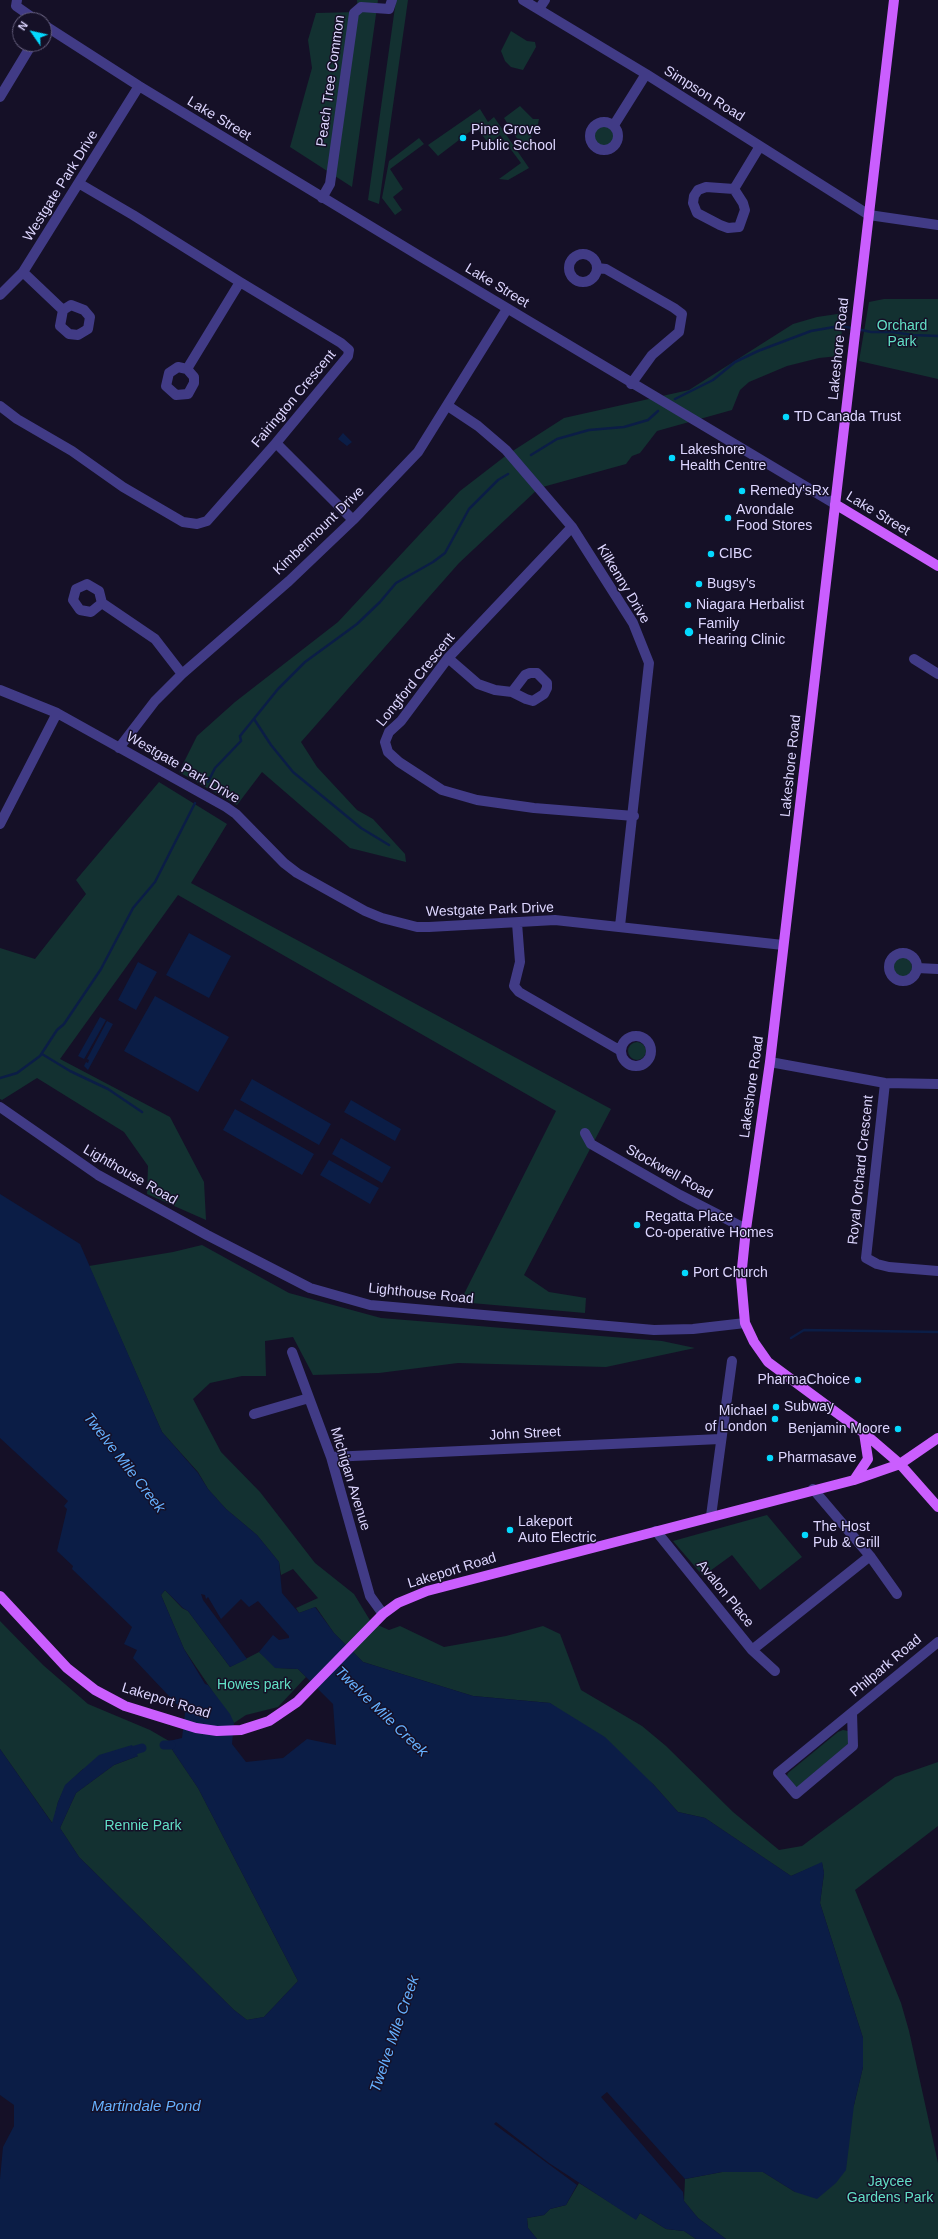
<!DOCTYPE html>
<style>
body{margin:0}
#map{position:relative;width:938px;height:2239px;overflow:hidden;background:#151027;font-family:Helvetica,sans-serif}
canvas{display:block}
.north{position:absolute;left:12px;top:12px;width:40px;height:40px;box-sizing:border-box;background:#151027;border:1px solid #655f7d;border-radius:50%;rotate:304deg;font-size:11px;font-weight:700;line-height:16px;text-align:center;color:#ddd6ff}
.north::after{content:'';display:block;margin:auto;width:14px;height:18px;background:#04d9fe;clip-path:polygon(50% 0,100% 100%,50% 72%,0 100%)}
</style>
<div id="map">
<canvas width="938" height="2239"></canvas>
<div class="north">N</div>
</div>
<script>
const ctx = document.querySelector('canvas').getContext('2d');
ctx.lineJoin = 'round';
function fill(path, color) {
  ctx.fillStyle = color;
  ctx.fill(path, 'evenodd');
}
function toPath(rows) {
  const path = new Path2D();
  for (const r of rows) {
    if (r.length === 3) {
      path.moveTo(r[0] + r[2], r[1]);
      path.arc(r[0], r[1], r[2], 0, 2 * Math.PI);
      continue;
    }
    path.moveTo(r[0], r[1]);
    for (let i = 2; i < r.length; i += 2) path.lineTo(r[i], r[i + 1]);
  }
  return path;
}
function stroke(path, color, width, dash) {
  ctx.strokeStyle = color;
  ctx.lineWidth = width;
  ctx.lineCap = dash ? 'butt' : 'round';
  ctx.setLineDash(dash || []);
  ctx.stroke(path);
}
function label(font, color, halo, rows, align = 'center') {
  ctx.font = font + ' Helvetica,sans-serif';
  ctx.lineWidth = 3;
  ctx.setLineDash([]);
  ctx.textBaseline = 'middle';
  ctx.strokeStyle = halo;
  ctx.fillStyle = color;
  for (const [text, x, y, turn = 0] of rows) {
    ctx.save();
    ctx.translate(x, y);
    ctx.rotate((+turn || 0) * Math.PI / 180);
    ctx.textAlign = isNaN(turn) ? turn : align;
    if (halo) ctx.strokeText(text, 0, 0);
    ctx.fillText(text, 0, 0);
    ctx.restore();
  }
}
const green = toPath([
 [357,0,378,0,352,187,290,147,312,68,308,40,316,13,358,12],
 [396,0,408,0,379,204,368,200],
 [511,31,527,41,535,42,536,47,523,70,511,67,505,61,501,51],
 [520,106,533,119,539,119,537,129,531,136,535,144,525,151,504,118],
 [480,109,488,122,494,117,529,168,508,180,499,179,521,163,500,135,489,144,476,127,438,156,428,145],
 [604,136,10],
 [419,138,424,144,390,169,403,189,393,197,402,210,395,215,382,198,389,161],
 [884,299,938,299,938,379,859,361,869,302],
 [844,313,839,356,819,358,787,366,749,382,740,390,732,410,657,431,640,453,632,456,626,464,539,488,459,563,301,742,317,767,357,810,373,819,405,854,406,862,350,848,262,772,237,805,179,772,197,736,235,702,338,622,460,491,508,454,564,418,689,390,793,324,817,317],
 [159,782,227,824,191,883,611,1109,524,1275,549,1292,586,1298,585,1313,460,1302,556,1111,178,895,60,1059,170,1117,204,1182,206,1220,147,1194,148,1166,124,1132,37,1078,2,1100,0,1099,0,948,35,959,86,894,76,880],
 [902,967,10],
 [637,1051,9],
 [202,1245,289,1293,381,1318,662,1341,695,1348,606,1367,458,1363,379,1373,313,1375,293,1337,265,1341,266,1376,242,1376,210,1383,193,1399,221,1452,260,1492,315,1563,354,1594,371,1622,389,1630,400,1626,444,1647,506,1636,543,1626,560,1634,581,1690,642,1726,666,1746,733,1812,779,1850,802,1846,895,1777,938,1762,938,1826,855,1890,901,2003,909,2031,938,2163,938,2239,726,2239,698,2218,684,2201,685,2179,722,2172,763,2172,795,2192,854,2105,863,2067,863,2038,820,1903,824,1873,822,1863,791,1876,705,1818,678,1812,653,1784,550,1703,473,1696,363,1662,334,1633,316,1607,299,1613,296,1608,318,1598,293,1569,281,1575,279,1562,257,1535,226,1509,208,1489,198,1472,162,1432,89,1266,173,1252],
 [767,1515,802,1557,760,1590,732,1555,703,1576,673,1541],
 [165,1590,182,1608,188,1611,230,1667,259,1652,278,1668,298,1669,306,1677,278,1707,246,1715,234,1723,184,1649,161,1595],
 [0,1621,43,1665,88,1704,150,1730,169,1741,173,1751,198,1788,298,1981,264,2017,247,2020,234,2010,79,1857,60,1828,76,1793,114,1765,138,1756,83,1769,66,1785,58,1802,53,1824,0,1749],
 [843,1730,848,1731,854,1739,795,1789,786,1778,788,1773,838,1732],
 [579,2183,636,2219,640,2213,666,2229,684,2231,696,2239,537,2239,528,2228,527,2218,544,2215,550,2209,566,2205]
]);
const water = toPath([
 [343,433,352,442,347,446,338,439],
 [189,933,231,956,209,998,166,975],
 [138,962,157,972,136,1010,118,1000],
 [155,996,229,1037,198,1092,124,1051],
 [100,1017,106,1020,84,1059,78,1056],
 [107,1021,113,1024,88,1070,84,1066,86,1062,88,1063,89,1060,87,1059],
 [252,1079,331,1124,319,1145,240,1100],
 [351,1100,401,1129,395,1141,344,1112],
 [235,1109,314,1154,302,1175,223,1130],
 [341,1138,391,1167,382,1183,332,1154],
 [329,1160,379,1188,370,1204,320,1175],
 [0,1194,80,1244,162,1432,198,1473,208,1489,226,1509,257,1535,279,1562,282,1593,299,1613,315,1607,334,1633,363,1662,473,1696,550,1703,605,1737,653,1784,678,1812,705,1818,791,1876,822,1862,824,1873,820,1903,863,2038,863,2067,854,2105,846,2170,836,2183,817,2199,795,2192,763,2172,722,2172,685,2179,607,2092,601,2097,683,2192,684,2201,698,2218,726,2239,696,2239,684,2231,666,2229,640,2213,636,2220,549,2163,496,2122,494,2124,577,2185,566,2205,550,2209,544,2215,527,2218,528,2228,537,2239,0,2239,0,2179,3,2147,14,2126,14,2105,0,2095,0,1749,52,1823,58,1802,65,1785,99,1755,132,1745,138,1756,114,1765,76,1793,60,1828,79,1857,234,2010,247,2020,264,2017,298,1981,198,1788,173,1751,169,1741,182,1738,185,1713,133,1658,137,1650,124,1644,132,1627,72,1569,73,1566,57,1551,67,1509,64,1506,68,1501,0,1438],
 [165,1590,183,1608,188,1611,230,1667,247,1659,203,1600,201,1594,205,1595,206,1599,208,1597,221,1619,241,1599,249,1607,258,1601,289,1636,289,1638,279,1640,273,1635,259,1652,275,1668,298,1669,333,1704,336,1745,307,1739,283,1758,246,1762,232,1744,234,1723,230,1714,208,1685,205,1684,184,1649,161,1595]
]);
const stream = toPath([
 [857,329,871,332,892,332,913,335,938,336],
 [675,399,713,380,735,362,758,351,811,331,840,326,852,328],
 [531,455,557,439,589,430,624,427,648,420,658,411],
 [254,719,271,745,293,772,361,828,389,845],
 [208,782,215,768,241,741,240,736,278,689,305,662,357,624,380,602,396,583,433,562,445,553,469,509,498,480,508,474],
 [42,1054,70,1071,108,1089,142,1112],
 [0,1078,17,1073,40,1056,57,1030,64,1024,101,969,133,908,155,882,195,803],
 [791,1338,804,1330,938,1332]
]);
const canal = toPath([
 [164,1745,171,1745],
 [135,1750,142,1748]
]);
const minor = toPath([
 [17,0,16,6,36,20],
 [523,0,646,74,869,215,938,225],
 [539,9,545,0],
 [44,25,139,86,418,255,835,504],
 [0,97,32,44],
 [604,136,14],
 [614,125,646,74],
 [706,187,734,189,743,203,745,210,739,227,728,228,720,225,697,213,693,203,694,196,698,190,706,187],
 [734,189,760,146],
 [322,198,330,184,354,13,361,7,389,9,392,0],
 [583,268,14],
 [597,268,606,269,674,308,682,314,679,332,652,355,631,384],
 [23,272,63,310,60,326,69,334,78,335,88,329,90,317,84,310,71,305,63,310],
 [0,295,23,272,139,86],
 [187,369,194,377,194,383,188,394,176,395,166,386,169,373,178,367,187,369,240,282],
 [0,406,17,419,72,451,123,487,183,522,197,524,207,521,276,443,348,356,349,350,341,343,240,282,133,215,80,184],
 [448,406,478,426,506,450,572,527,633,623,649,663,620,926],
 [276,443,353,520],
 [572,527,448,658,401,721,389,732,385,742,388,752,399,762,442,790,477,800,534,808,634,816],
 [102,603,91,612,80,610,73,600,76,589,87,584,99,591,102,603,155,639,182,674],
 [448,658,478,684,495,690,512,692,526,699,533,701,544,694,547,688,547,683,537,673,530,673,525,675,512,692],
 [914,659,938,674],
 [0,690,57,713,226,807,236,814,284,863,297,873,365,911,382,918,417,927,429,927,555,920,783,945],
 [119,748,155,701,182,674,289,581,353,520,418,452,507,309],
 [0,824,57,713],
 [517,923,520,962,514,986,519,992,621,1051],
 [903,967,14],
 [917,968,938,969],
 [636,1051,15],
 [770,1062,885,1083,938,1084],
 [885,1083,866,1258,877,1264,889,1267,938,1271],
 [0,1107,98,1175,207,1235,310,1288,370,1305,654,1330,693,1329,745,1323],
 [585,1133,591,1144,680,1195,746,1229],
 [292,1352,331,1457,370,1596,383,1614],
 [254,1414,309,1398],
 [331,1457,720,1439],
 [813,1489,870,1556,897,1594],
 [711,1516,732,1361],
 [656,1531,752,1650,775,1671],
 [752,1650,870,1556],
 [852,1713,853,1746,796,1794,778,1773,938,1642]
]);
const major = toPath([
 [894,0,770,1062,746,1229,741,1278,745,1323,754,1342,768,1362,864,1433,900,1464,938,1507],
 [835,504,938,566],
 [854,1480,868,1459,864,1433],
 [0,1596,67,1668,95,1690,125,1706,196,1728,217,1731,241,1730,269,1721,297,1702,383,1614,398,1603,427,1591,854,1480,900,1464,938,1438]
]);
const markers = [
 [463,138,4,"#04d9fe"],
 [786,417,4,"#04d9fe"],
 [672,458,4,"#04d9fe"],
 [742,491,4,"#04d9fe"],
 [728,518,4,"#04d9fe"],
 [711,554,4,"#04d9fe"],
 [699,584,4,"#04d9fe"],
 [688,605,4,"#04d9fe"],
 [689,632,5,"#04d9fe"],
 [637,1225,4,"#04d9fe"],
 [685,1273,4,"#04d9fe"],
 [858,1380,4,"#04d9fe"],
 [776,1407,4,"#04d9fe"],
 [775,1419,4,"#04d9fe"],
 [898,1429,4,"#04d9fe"],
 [770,1458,4,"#04d9fe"],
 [510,1530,4,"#04d9fe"],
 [805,1535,4,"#04d9fe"]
];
const streetNames = [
 ["Peach Tree Common",331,81,-82],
 ["Simpson Road",704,94,32],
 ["Lake Street",219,119,31],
 ["Westgate Park Drive",61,186,-58],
 ["Lake Street",497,286,31],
 ["Lakeshore Road",839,349,-84],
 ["Fairington Crescent",294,399,-50],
 ["Lake Street",878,514,31],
 ["Kimbermount Drive",319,531,-44],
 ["Kilkenny Drive",623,584,59],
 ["Longford Crescent",416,680,-51],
 ["Lakeshore Road",791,766,-84],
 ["Westgate Park Drive",183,768,30],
 ["Westgate Park Drive",490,910,-2],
 ["Lakeshore Road",752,1087,-82],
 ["Royal Orchard Crescent",861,1170,-84],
 ["Stockwell Road",669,1172,29],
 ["Lighthouse Road",130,1175,30],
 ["Lighthouse Road",421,1294,6],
 ["John Street",525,1434,-3],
 ["Michigan Avenue",350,1479,73],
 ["Lakeport Road",452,1571,-17],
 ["Avalon Place",725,1594,51],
 ["Philpark Road",886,1666,-40],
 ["Lakeport Road",166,1701,17]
];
const poiNames = [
 ["Pine Grove",471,130],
 ["Public School",471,146],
 ["TD Canada Trust",794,417],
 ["Lakeshore",680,450],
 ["Health Centre",680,466],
 ["Remedy'sRx",750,491],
 ["Avondale",736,510],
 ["Food Stores",736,526],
 ["CIBC",719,554],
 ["Bugsy's",707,584],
 ["Niagara Herbalist",696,605],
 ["Family",698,624],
 ["Hearing Clinic",698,640],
 ["Regatta Place",645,1217],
 ["Co-operative Homes",645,1233],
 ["Port Church",693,1273],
 ["PharmaChoice",850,1380,"right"],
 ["Subway",784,1407],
 ["Michael",767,1411,"right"],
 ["of London",767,1427,"right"],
 ["Benjamin Moore",890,1429,"right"],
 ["Pharmasave",778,1458],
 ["Lakeport",518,1522],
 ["Auto Electric",518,1538],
 ["The Host",813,1527],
 ["Pub & Grill",813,1543]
];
const parkNames = [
 ["Orchard",902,326],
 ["Park",902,342],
 ["Howes park",254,1685],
 ["Rennie Park",143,1826],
 ["Jaycee",890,2182],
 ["Gardens Park",890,2198]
];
const waterNames = [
 ["Twelve Mile Creek",124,1463,52],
 ["Twelve Mile Creek",381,1712,44],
 ["Twelve Mile Creek",395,2034,-71],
 ["Martindale Pond",146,2107]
];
fill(green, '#133131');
fill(water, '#0b1d46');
stroke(stream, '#0b1d46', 2.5);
stroke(canal, '#0b1d46', 9);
stroke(minor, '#413b86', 10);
stroke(major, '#ca5efe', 10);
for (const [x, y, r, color] of markers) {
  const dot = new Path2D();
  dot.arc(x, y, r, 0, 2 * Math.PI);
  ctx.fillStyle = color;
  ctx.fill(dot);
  stroke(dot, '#151027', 1.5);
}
label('14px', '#ddd6ff', '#151027', streetNames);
label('14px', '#ddd6ff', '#151027', poiNames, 'left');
label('14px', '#62e0c6', '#151027', parkNames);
label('italic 15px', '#65b0fe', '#151027', waterNames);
</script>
